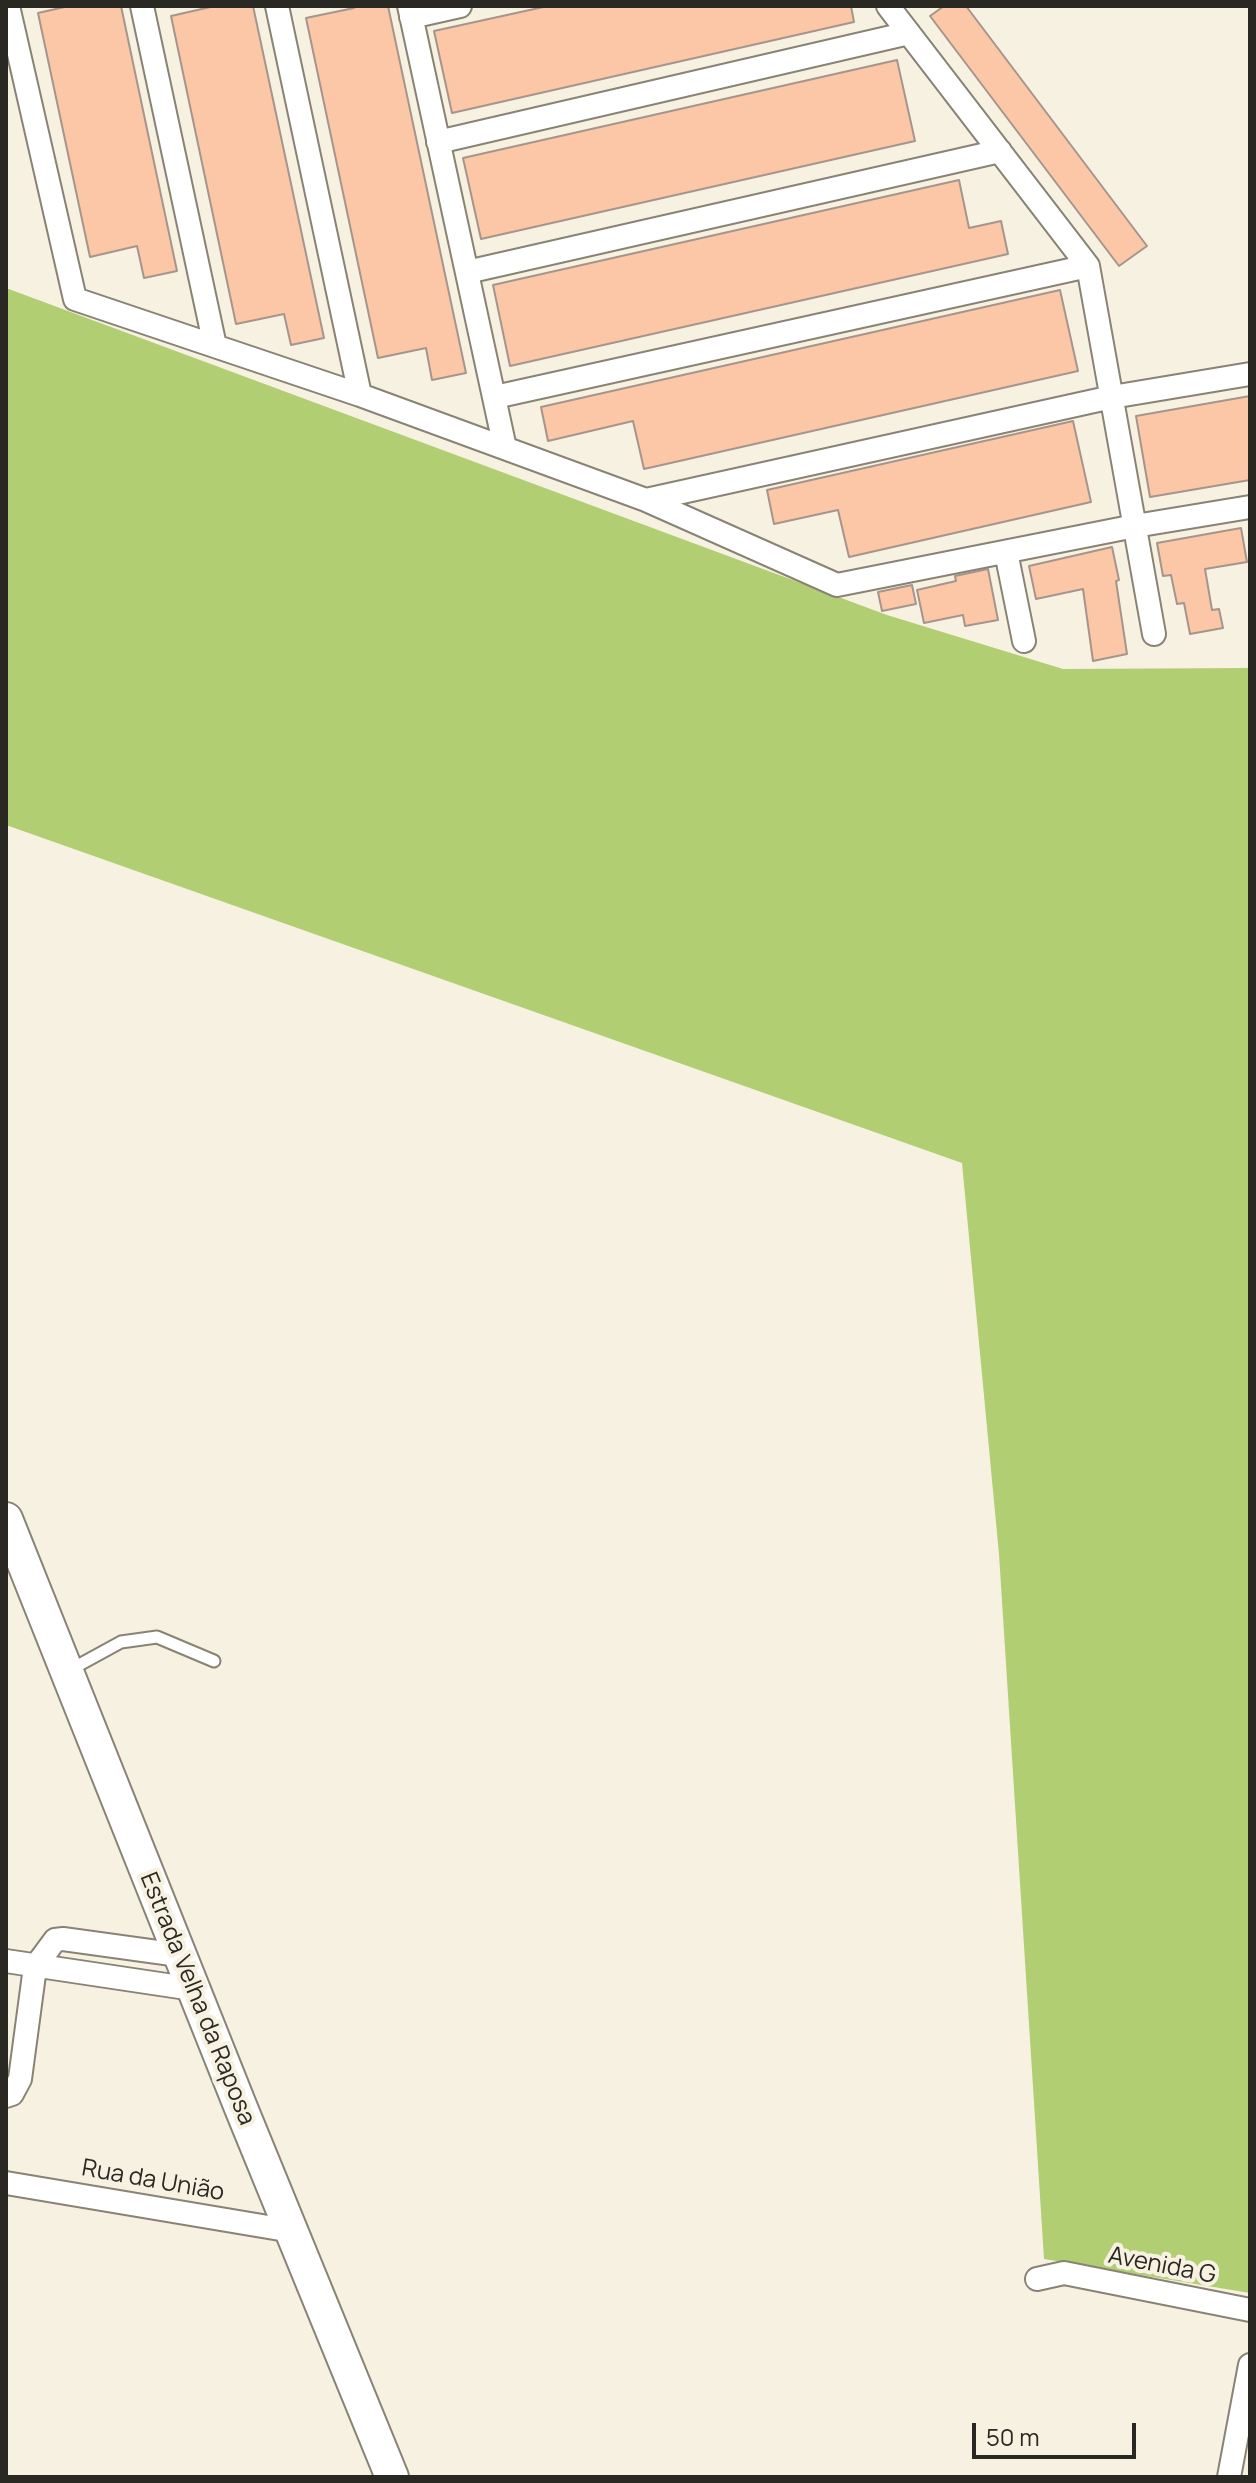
<!DOCTYPE html>
<meta charset="utf-8">
<style>
body{margin:0}
#map{position:relative;width:1256px;height:2483px;overflow:hidden;background:#f7f1e1;font-family:Manrope,sans-serif}
canvas{display:block}
.frame{position:absolute;inset:0;border:8px solid #2a2822;pointer-events:none}
.scale{position:absolute;left:972px;top:2423px;width:164px;height:36px;box-sizing:border-box;border:4px solid #2a2822;border-top:0;padding-left:10px;font-size:24px;line-height:28px;white-space:nowrap;color:#2a2822;-webkit-text-stroke:6px #f7f1e1;paint-order:stroke}
</style>
<div id="map">
<canvas width="1256" height="2483"></canvas>
<div class="frame"></div>
<div class="scale">50 m</div>
</div>
<script>
const ctx = document.querySelector('canvas').getContext('2d');
ctx.lineJoin = 'round';
function fill(path, color) {
  ctx.fillStyle = color;
  ctx.fill(path, 'evenodd');
}
function toPath(rows) {
  const path = new Path2D();
  for (const r of rows) {
    path.moveTo(r[0], r[1]);
    for (let i = 2; i < r.length; i += 2) path.lineTo(r[i], r[i + 1]);
  }
  return path;
}
function stroke(path, color, width, dash) {
  ctx.strokeStyle = color;
  ctx.lineWidth = width;
  ctx.lineCap = dash ? 'butt' : 'round';
  ctx.setLineDash(dash || []);
  ctx.stroke(path);
}
function label(font, color, halo, rows, align = 'center') {
  ctx.font = font + ' Manrope,sans-serif';
  ctx.lineWidth = 8;
  ctx.setLineDash([]);
  ctx.textBaseline = 'middle';
  ctx.strokeStyle = halo;
  ctx.fillStyle = color;
  for (const [text, x, y, turn = 0] of rows) {
    ctx.save();
    ctx.translate(x, y);
    ctx.rotate((+turn || 0) * Math.PI / 180);
    ctx.textAlign = isNaN(turn) ? turn : align;
    if (halo) ctx.strokeText(text, 0, 0);
    ctx.fillText(text, 0, 0);
    ctx.restore();
  }
}
const forest = toPath([
 [6,288,887,615,1063,669,1250,668,1250,2293,1044,2259,999,1554,962,1163,6,825]
]);
const building = toPath([
 [69,6,121,6,177,271,144,278,137,246,90,257,38,13,69,6],
 [215,6,253,6,324,338,291,345,284,314,236,324,171,16,215,6],
 [353,6,388,6,466,373,432,380,426,348,378,358,306,18,354,8,353,6],
 [548,6,851,6,854,22,452,113,434,31,548,6],
 [944,6,966,6,1147,246,1119,266,930,16,944,6],
 [897,60,915,141,481,239,463,158,897,60],
 [959,180,969,228,1001,221,1008,254,510,366,493,285,959,180],
 [1060,290,1078,371,644,469,633,421,548,441,541,407,1060,290],
 [1250,396,1250,480,1150,497,1136,416,1250,396],
 [1073,421,1091,502,849,557,838,510,774,524,767,490,1073,421],
 [1241,528,1247,562,1205,569,1212,610,1219,609,1223,628,1190,634,1184,603,1177,604,1171,575,1163,576,1157,543,1241,528],
 [1112,547,1119,580,1116,581,1127,654,1093,661,1083,589,1036,599,1029,566,1112,547],
 [988,569,998,620,965,626,963,615,924,623,917,590,956,581,955,576,988,569],
 [912,585,916,604,882,611,878,592,912,585]
]);
const lane = toPath([
 [68,1671,121,1642,157,1637,214,1661]
]);
const street = toPath([
 [8,6,75,299,360,395,646,500,837,585,1135,526,1250,507],
 [142,6,215,346],
 [277,6,360,395],
 [409,6,505,448],
 [888,6,1088,266,1154,634],
 [411,17,460,6],
 [438,142,909,33],
 [467,272,1000,151],
 [495,397,1088,266],
 [646,500,1112,397,1250,374],
 [1006,552,1024,641],
 [6,1961,193,1989],
 [6,2096,12,2094,20,2079,35,1967,55,1940,63,1939,179,1955],
 [6,2183,292,2231],
 [1037,2279,1064,2273,1250,2310],
 [1229,2477,1250,2365]
]);
const secondary = toPath([
 [6,1519,241,2108,392,2477]
]);
const streetNames = [
 ["Estrada Velha da Raposa",197,1999,68],
 ["Rua da União",153,2181,10],
 ["Avenida G",1162,2266,11]
];
fill(forest, '#b1ce73');
fill(building, '#fcc7a7');
stroke(building, '#a5958c', 2);
stroke(lane, '#898375', 15);
stroke(street, '#898375', 26);
stroke(secondary, '#898375', 36);
stroke(lane, '#fff', 11);
stroke(street, '#fff', 22);
stroke(secondary, '#fff', 32);
label('24px', '#2a2822', '#f7f1e1', streetNames);
</script>
